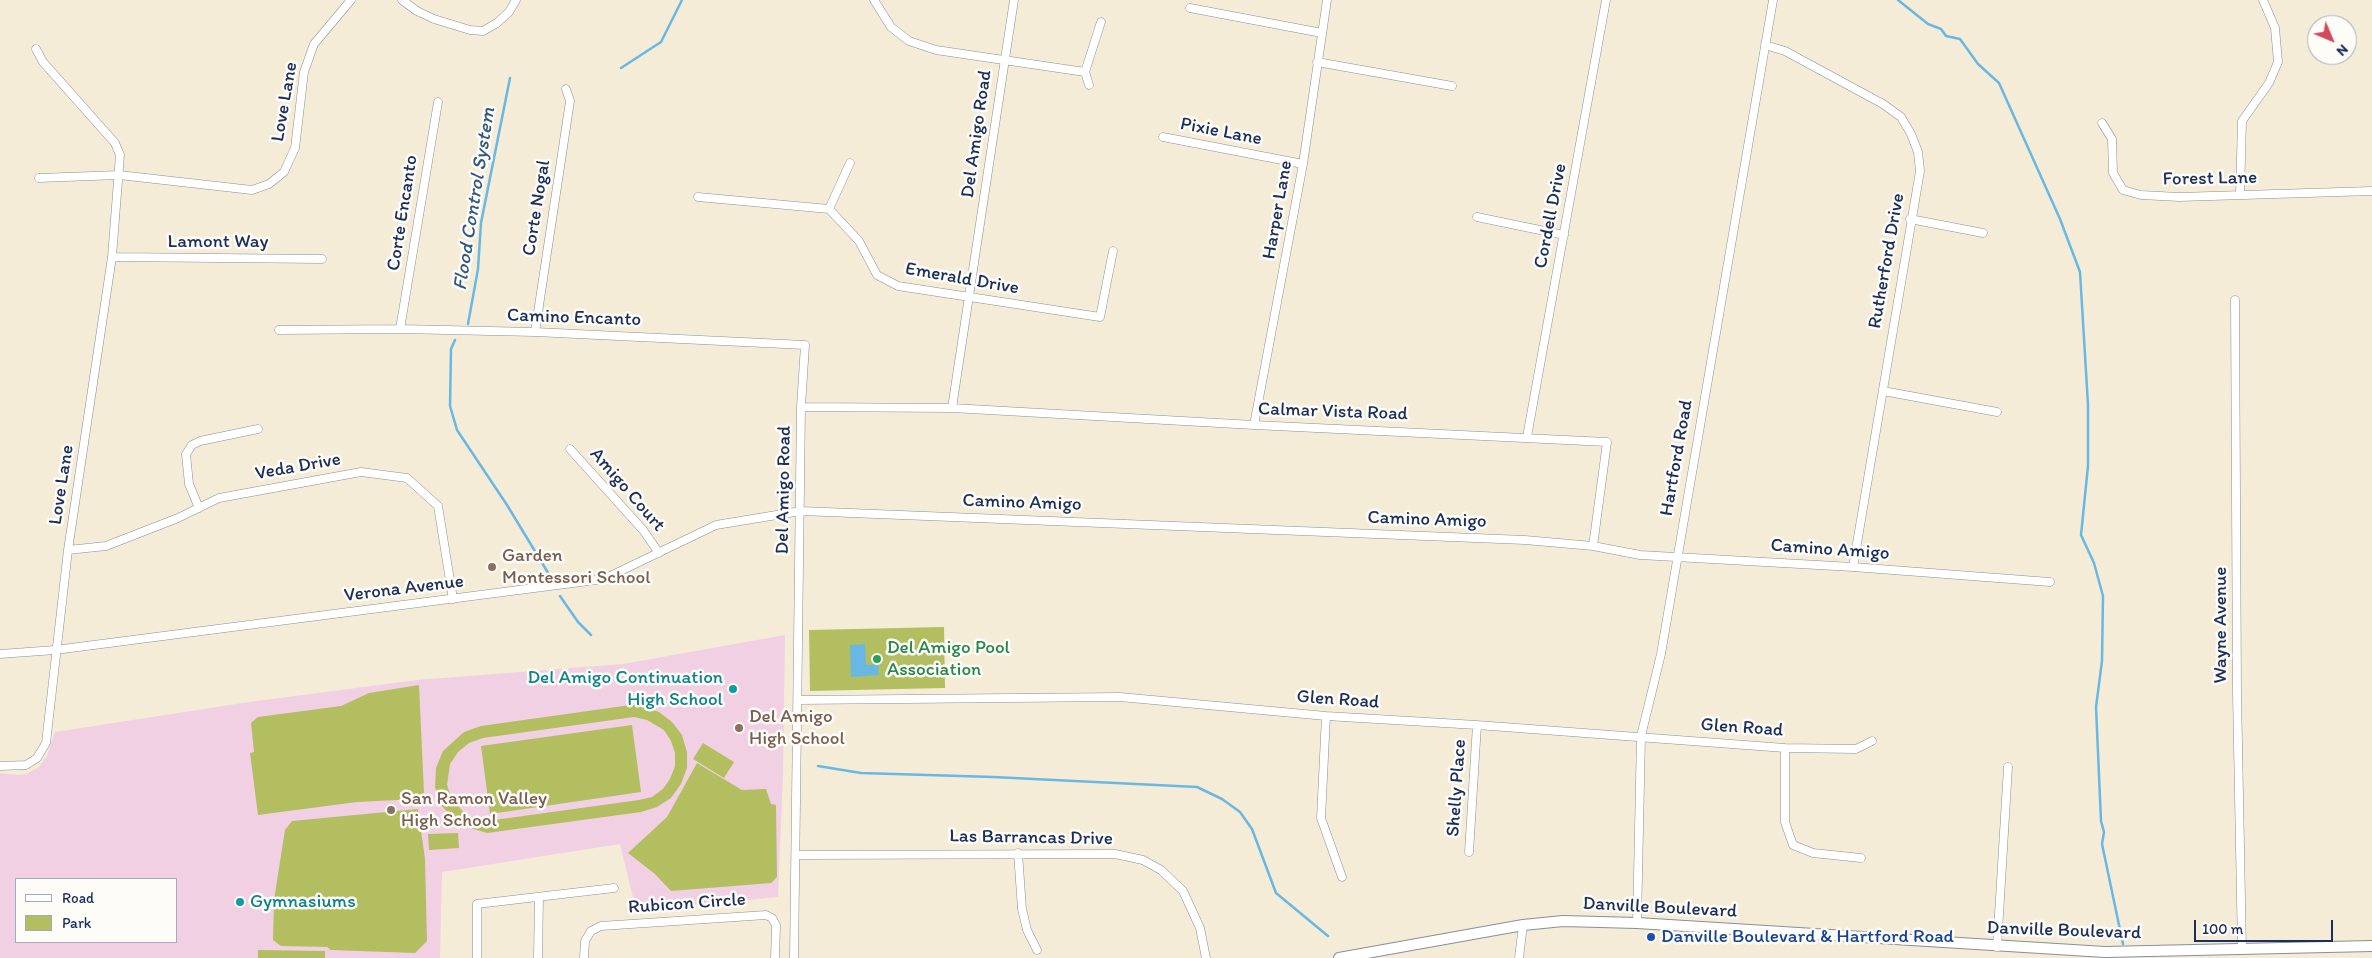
<!DOCTYPE html>
<style>
body{margin:0}
#map{position:relative;width:2372px;height:958px;overflow:hidden;background:#f4ecd7;font-family:Itim,sans-serif}
canvas{display:block}
.legend{position:absolute;left:15px;top:878px;width:162px;height:65px;box-sizing:border-box;background:#fdfcf7;border:1px solid #a3aaba;margin:0;padding:6px 9px;list-style:none;font-size:15px;color:#1b2f5e}
.legend li{display:flex;align-items:center;gap:10px;height:25px}
.legend b{width:25px;border:1px solid #a3aaba}
.north{position:absolute;left:2307px;top:15px;width:50px;height:50px;box-sizing:border-box;background:#fdfcf7;border:1px solid #a3aaba;border-radius:50%;rotate:135deg;font-size:14px;font-weight:700;line-height:20px;text-align:center;color:#1b2f5e}
.north::after{content:'';display:block;margin:auto;width:18px;height:22px;background:#d1495b;clip-path:polygon(50% 0,100% 100%,50% 72%,0 100%)}
.scale{position:absolute;left:2194px;top:920px;width:139px;height:22px;box-sizing:border-box;border:2px solid #1b2f5e;border-top:0;padding-left:6px;font-size:15px;line-height:18px;white-space:nowrap;color:#1b2f5e;-webkit-text-stroke:4px #fdfcf7;paint-order:stroke}
</style>
<div id="map">
<canvas width="2372" height="958"></canvas>
<ul class="legend">
<li><b style="height:6px;background:#fff"></b>Road</li>
<li><b style="height:14px;background:#b2be60"></b>Park</li>
</ul>
<div class="north">N</div>
<div class="scale">100 m</div>
</div>
<script>
const ctx = document.querySelector('canvas').getContext('2d');
ctx.lineJoin = 'round';
function fill(path, color) {
  ctx.fillStyle = color;
  ctx.fill(path, 'evenodd');
}
function toPath(rows) {
  const path = new Path2D();
  for (const r of rows) {
    path.moveTo(r[0], r[1]);
    for (let i = 2; i < r.length; i += 2) path.lineTo(r[i], r[i + 1]);
  }
  return path;
}
function stroke(path, color, width, dash) {
  ctx.strokeStyle = color;
  ctx.lineWidth = width;
  ctx.lineCap = dash ? 'butt' : 'round';
  ctx.setLineDash(dash || []);
  ctx.stroke(path);
}
function label(font, color, halo, rows, align = 'center') {
  ctx.font = font + ' Itim,sans-serif';
  ctx.lineWidth = 5;
  ctx.setLineDash([]);
  ctx.textBaseline = 'middle';
  ctx.strokeStyle = halo;
  ctx.fillStyle = color;
  for (const [text, x, y, turn = 0] of rows) {
    ctx.save();
    ctx.translate(x, y);
    ctx.rotate((+turn || 0) * Math.PI / 180);
    ctx.textAlign = isNaN(turn) ? turn : align;
    if (halo) ctx.strokeText(text, 0, 0);
    ctx.fillText(text, 0, 0);
    ctx.restore();
  }
}
const built = toPath([
 [785,635,783,775,778,897,636,910,620,844,442,872,440,958,0,958,0,773,18,775,26,774,39,767,47,756,55,732,249,702,417,680,623,664],
 [16,879,176,879,176,942,16,942]
]);
const green = toPath([
 [944,627,945,688,810,691,809,630],
 [419,685,424,793,418,799,357,802,258,815,250,753,254,752,251,723,258,717,341,706,369,693],
 [645,703,646,707,659,712,672,722,682,735,687,752,687,768,681,784,671,798,657,807,641,812,487,833,460,825,441,805,435,787,436,768,443,751,464,732,481,726],
 [634,717,647,720,664,730,671,741,675,753,675,766,670,779,663,789,652,797,639,800,487,821,466,815,452,799,447,785,450,764,458,752,469,743,483,738],
 [632,725,641,792,490,814,481,746],
 [703,743,734,762,724,778,693,759],
 [697,763,742,790,766,789,771,804,776,805,777,877,771,883,671,891,655,874,628,853,667,817],
 [418,809,425,859,427,941,415,953,331,950,327,947,281,946,273,940,274,900,285,830,292,821],
 [458,833,459,848,429,850,428,834],
 [258,950,325,951,325,958,258,958]
]);
const water = toPath([
 [865,644,866,665,878,664,879,675,851,677,850,645]
]);
const stream = toPath([
 [1898,0,1928,24,1941,29,1946,36,1960,39,1978,64,1999,83,2060,219,2080,272,2088,405,2088,466,2081,535,2094,563,2103,596,2102,661,2096,707,2101,821,2104,832,2102,844,2123,944],
 [621,68,661,42,682,0],
 [468,324,478,269,481,223,510,78],
 [455,340,451,349,450,406,457,430,507,505,550,576],
 [560,596,578,622,591,635],
 [818,766,861,773,993,777,1197,787,1222,799,1240,812,1252,829,1276,893,1328,936]
]);
const street = toPath([
 [402,0,417,11,434,19,470,30,483,31,497,23,509,12,516,0],
 [874,0,891,27,909,41,936,50,1085,72],
 [1190,8,1322,33],
 [1765,45,1785,51,1883,104,1901,117,1911,134,1918,152,1920,171,1853,567],
 [1317,62,1452,86],
 [1089,85,1085,72,1101,22],
 [2102,123,2112,139,2113,173,2123,190,2141,195,2179,197,2372,191],
 [1163,137,1303,164],
 [39,178,119,175,252,190,269,184,284,172,295,148,304,72,314,44,351,0],
 [2240,195,2242,121,2269,83,2278,62,2275,28,2263,0],
 [698,197,829,209,859,241,877,275,898,286,1100,317,1113,251],
 [829,209,850,163],
 [1477,217,1564,235],
 [1910,219,1983,233],
 [112,257,322,259],
 [2235,300,2237,693,2242,950],
 [400,329,438,102],
 [279,330,400,329,535,332,805,345,801,407,794,958],
 [535,332,570,101,566,89],
 [1883,391,1997,412],
 [801,407,952,408,1014,0],
 [952,408,1254,425,1607,442,1593,546],
 [1254,425,1303,164,1327,0],
 [1527,437,1606,0],
 [570,449,643,530,659,553],
 [199,508,189,484,186,454,192,445,200,441,258,429],
 [68,550,106,546,178,518,219,498,361,472,407,478,438,506,453,599],
 [0,654,55,650,604,579,716,525,801,511,1525,540,1593,546,1640,555,1853,567,2050,582],
 [798,700,1120,697,1326,716,1477,725,1785,748,1856,749,1872,741],
 [1326,716,1321,818,1342,877],
 [1785,748,1785,822,1793,845,1813,853,1861,858],
 [0,766,26,765,37,758,46,743,68,550,112,257,120,155,115,143,43,62,36,49],
 [1469,852,1477,725],
 [1018,853,1022,909,1027,930,1037,950],
 [797,855,1115,854,1143,860,1161,870,1183,891,1200,928,1206,958],
 [1637,923,1641,736,1661,654,1773,0],
 [1997,947,2008,767],
 [477,958,477,904,614,888],
 [538,958,539,897],
 [584,958,585,941,591,931,601,926,766,915,772,918,776,925,775,958],
 [1519,958,1523,925]
]);
const secondary = toPath([
 [1339,958,1523,925,1563,921,1637,923,2105,952,2372,946]
]);
const markers = [
 [492,567,5,"#8d6e63"],
 [877,659,5,"#2e9e5b"],
 [733,689,5,"#0f9aa8"],
 [739,728,5,"#8d6e63"],
 [391,810,5,"#8d6e63"],
 [240,902,5,"#0f9aa8"],
 [1651,937,5,"#1a4fb4"]
];
const streetNames = [
 ["Love Lane",285,102,-80],
 ["Pixie Lane",1221,132,11],
 ["Del Amigo Road",977,134,-82],
 ["Forest Lane",2210,179,-1],
 ["Corte Nogal",537,208,-81],
 ["Harper Lane",1278,210,-80],
 ["Corte Encanto",403,213,-81],
 ["Cordell Drive",1551,216,-79],
 ["Lamont Way",218,242],
 ["Rutherford Drive",1887,261,-80],
 ["Emerald Drive",962,279,10],
 ["Camino Encanto",574,318,2],
 ["Calmar Vista Road",1333,412,2],
 ["Hartford Road",1677,458,-80],
 ["Veda Drive",298,467,-10],
 ["Love Lane",62,485,-81],
 ["Amigo Court",627,490,49],
 ["Del Amigo Road",784,490,-89],
 ["Camino Amigo",1022,503,2],
 ["Camino Amigo",1427,520,2],
 ["Camino Amigo",1830,550,4],
 ["Verona Avenue",404,589,-7],
 ["Wayne Avenue",2221,625,-90],
 ["Glen Road",1338,700,4],
 ["Glen Road",1742,728,4],
 ["Shelly Place",1457,788,-86],
 ["Las Barrancas Drive",1031,838,1],
 ["Rubicon Circle",687,904,-4],
 ["Danville Boulevard",1660,908,3],
 ["Danville Boulevard",2064,931,2]
];
const educationNames = [
 ["Garden",502,556],
 ["Montessori School",502,578],
 ["Del Amigo",749,717],
 ["High School",749,739],
 ["San Ramon Valley",401,799],
 ["High School",401,821]
];
const leisureNames = [
 ["Del Amigo Pool",887,648],
 ["Association",887,670]
];
const cultureNames = [
 ["Del Amigo Continuation",723,678],
 ["High School",723,700],
 ["Gymnasiums",250,902,"left"]
];
const transitNames = [
 ["Danville Boulevard & Hartford Road",1661,937]
];
const waterNames = [
 ["Flood Control System",475,199,-81]
];
fill(built, '#f1d0e3');
fill(green, '#b2be60');
fill(water, '#69b8e3');
stroke(stream, '#69b8e3', 2.5);
stroke(street, '#888e9a', 9);
stroke(secondary, '#888e9a', 12);
stroke(street, '#fff', 8);
stroke(secondary, '#fff', 10);
for (const [x, y, r, color] of markers) {
  const dot = new Path2D();
  dot.arc(x, y, r, 0, 2 * Math.PI);
  ctx.fillStyle = color;
  ctx.fill(dot);
  stroke(dot, '#fdfcf7', 2);
}
label('19px', '#1b2f5e', '#fdfcf7', streetNames);
label('19px', '#785e54', '#fdfcf7', educationNames, 'left');
label('19px', '#27864d', '#fdfcf7', leisureNames, 'left');
label('19px', '#0d838f', '#fdfcf7', cultureNames, 'right');
label('19px', '#164399', '#fdfcf7', transitNames, 'left');
label('italic 20px', '#325886', '#fdfcf7', waterNames);
</script>
